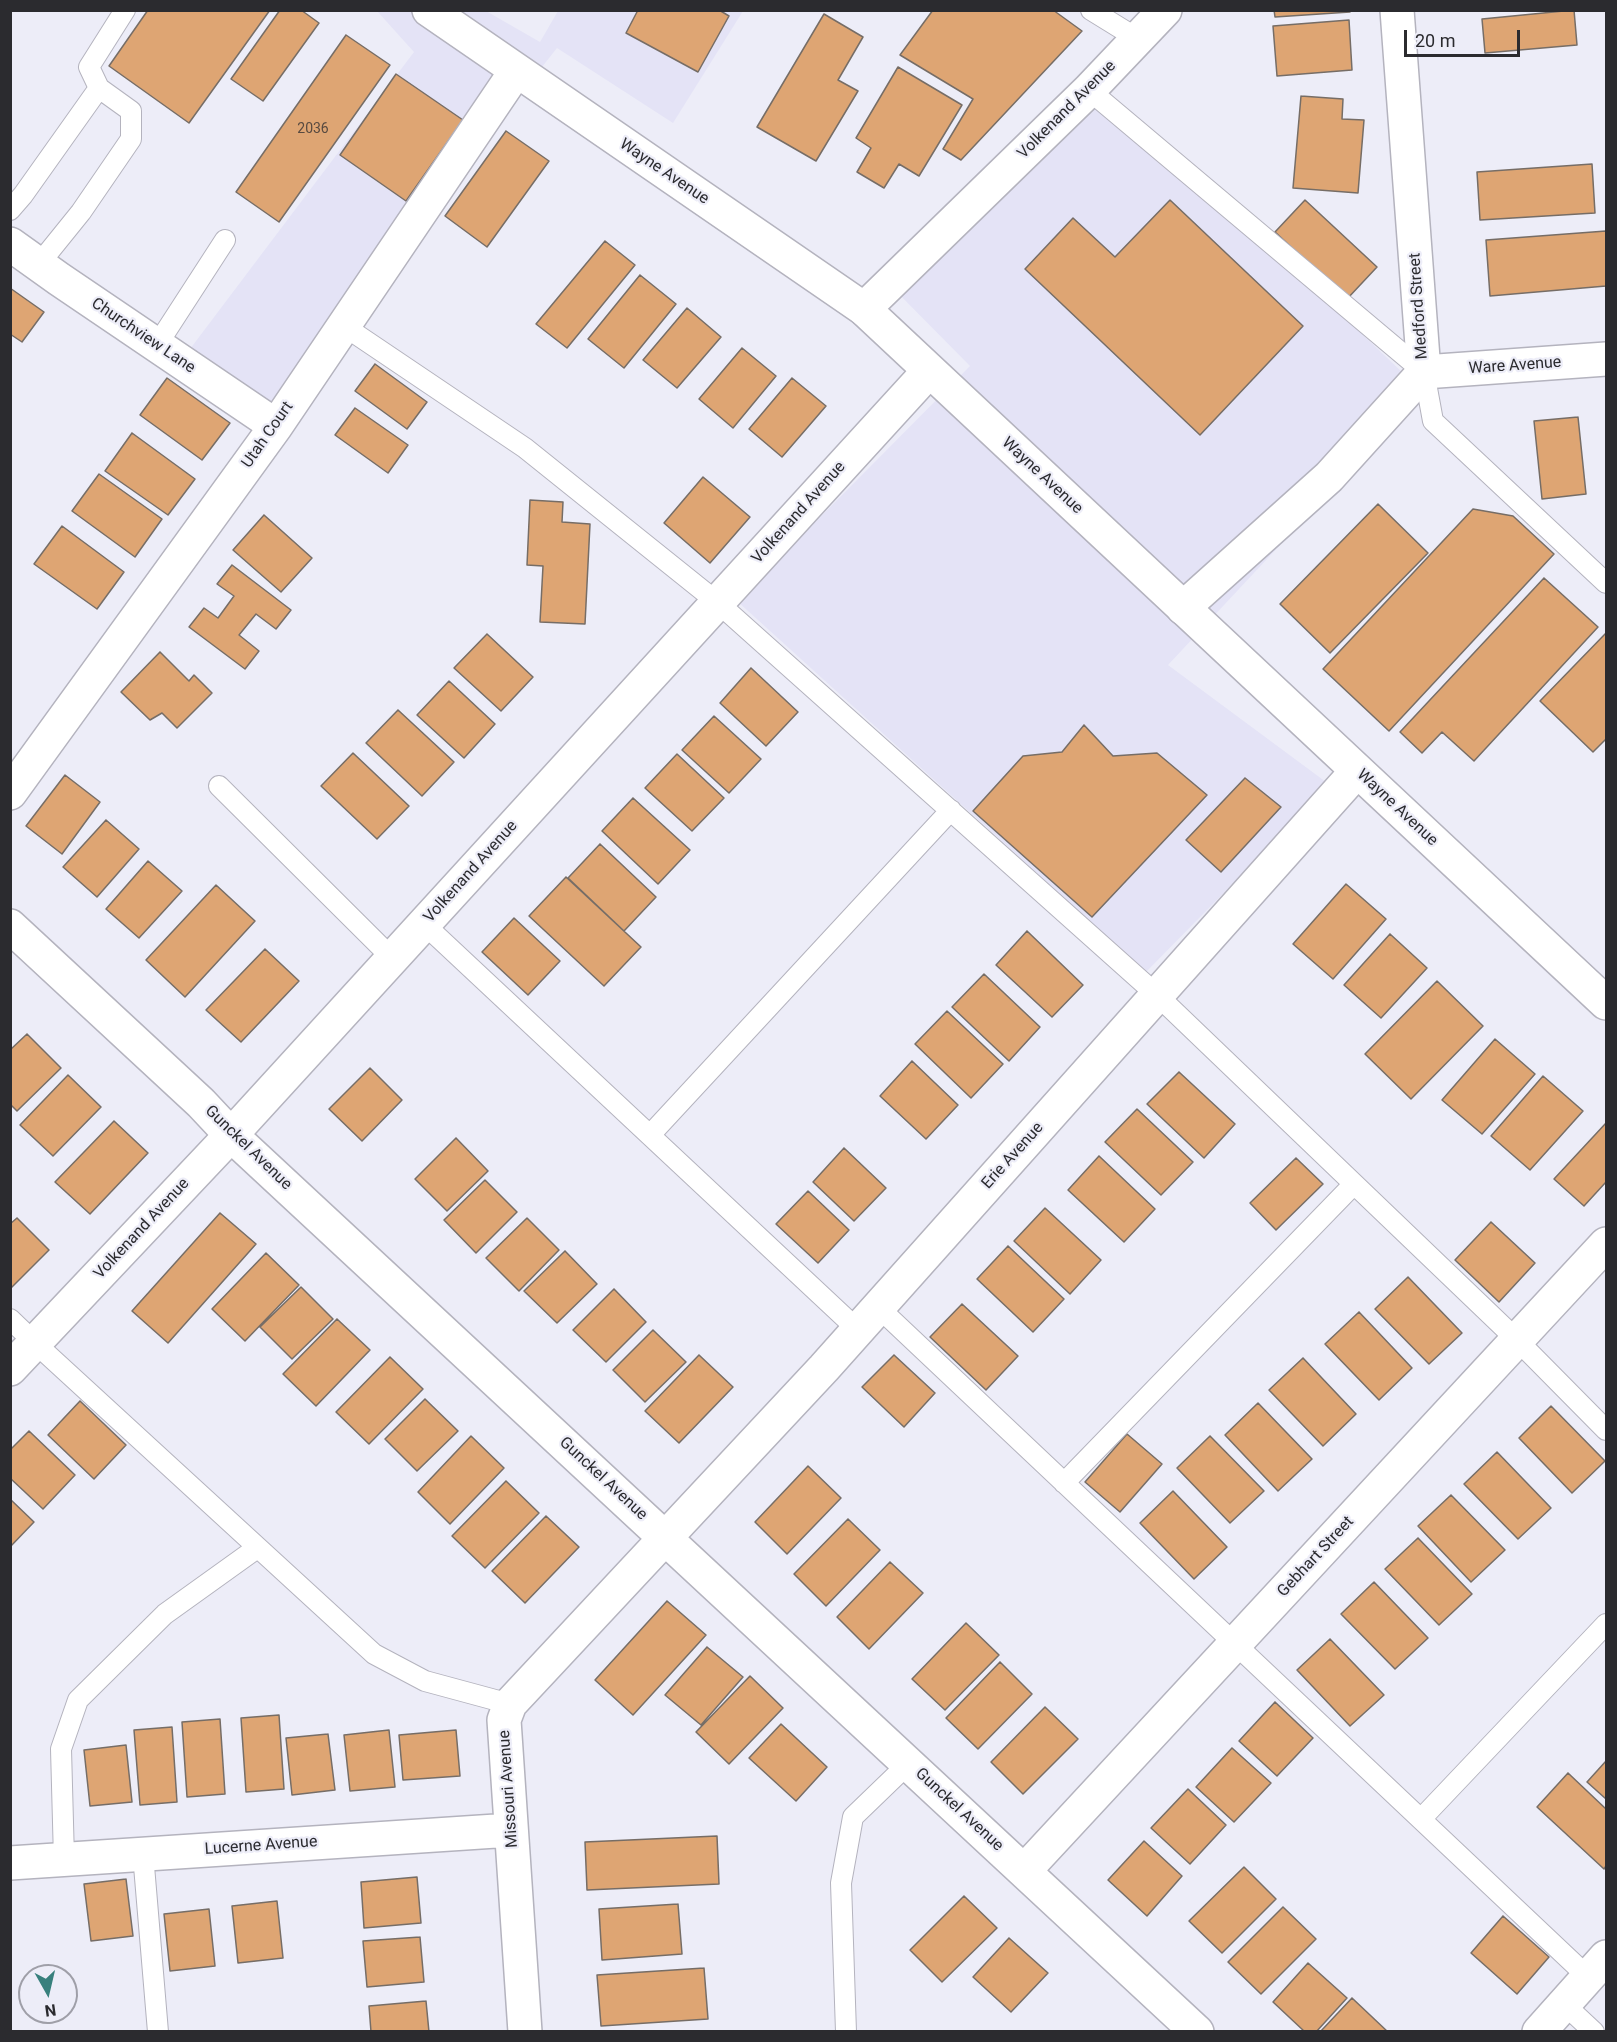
<!DOCTYPE html>
<style>
body{margin:0}
#map{position:relative;width:1617px;height:2042px;overflow:hidden;background:#ededf8;font-family:Roboto,sans-serif}
canvas{display:block}
.frame{position:absolute;inset:0;border:12px solid #2b2b2f;pointer-events:none}
.north{position:absolute;left:18px;top:1964px;width:60px;height:60px;box-sizing:border-box;background:#ededf8;border:2px solid #9f9fa8;border-radius:50%;rotate:172deg;font-size:16px;font-weight:700;line-height:24px;text-align:center;color:#2b2b2f}
.north::after{content:'';display:block;margin:auto;width:21px;height:27px;background:#38807d;clip-path:polygon(50% 0,100% 100%,50% 72%,0 100%)}
.scale{position:absolute;left:1404px;top:30px;width:116px;height:27px;box-sizing:border-box;border:3px solid #2b2b2f;border-top:0;padding-left:8px;font-size:18px;line-height:21px;white-space:nowrap;color:#2b2b2f;-webkit-text-stroke:4px #ededf8;paint-order:stroke}
</style>
<div id="map">
<canvas width="1617" height="2042"></canvas>
<div class="frame"></div>
<div class="north">N</div>
<div class="scale">20 m</div>
</div>
<script>
const ctx = document.querySelector('canvas').getContext('2d');
ctx.lineJoin = 'round';
function fill(path, color) {
  ctx.fillStyle = color;
  ctx.fill(path, 'evenodd');
}
function toPath(rows) {
  const path = new Path2D();
  for (const r of rows) {
    path.moveTo(r[0], r[1]);
    for (let i = 2; i < r.length; i += 2) path.lineTo(r[i], r[i + 1]);
  }
  return path;
}
function stroke(path, color, width, dash) {
  ctx.strokeStyle = color;
  ctx.lineWidth = width;
  ctx.lineCap = dash ? 'butt' : 'round';
  ctx.setLineDash(dash || []);
  ctx.stroke(path);
}
function label(font, color, halo, rows, align = 'center') {
  ctx.font = font + ' Roboto,sans-serif';
  ctx.lineWidth = 4.5;
  ctx.setLineDash([]);
  ctx.textBaseline = 'middle';
  ctx.strokeStyle = halo;
  ctx.fillStyle = color;
  for (const [text, x, y, turn = 0] of rows) {
    ctx.save();
    ctx.translate(x, y);
    ctx.rotate((+turn || 0) * Math.PI / 180);
    ctx.textAlign = isNaN(turn) ? turn : align;
    if (halo) ctx.strokeText(text, 0, 0);
    ctx.fillText(text, 0, 0);
    ctx.restore();
  }
}
const built = toPath([
 [377,11,486,11,540,42,558,11,743,11,673,123,557,48,271,409,187,353,414,52],
 [1105,90,1423,392,1168,665,1330,785,1146,972,737,601,970,366,882,277]
]);
const building = toPath([
 [148,10,270,10,189,123,109,66,148,10],
 [280,10,301,10,319,23,263,101,231,79,280,10],
 [638,10,719,10,729,16,698,72,626,33,638,10],
 [933,10,1053,10,1082,31,961,160,943,149,973,99,900,55,933,10],
 [1274,10,1350,10,1350,12,1275,17,1274,10],
 [1574,10,1577,45,1485,53,1482,19,1574,10],
 [824,14,863,37,838,80,858,91,816,161,757,127,824,14],
 [1349,20,1352,70,1277,76,1273,26,1349,20],
 [346,35,390,65,279,222,236,192,346,35],
 [898,67,962,105,919,176,899,164,884,188,857,172,871,148,856,138,898,67],
 [396,74,463,120,406,201,340,155,396,74],
 [1301,96,1343,99,1342,119,1364,120,1358,193,1293,188,1301,96],
 [506,131,549,161,487,247,445,216,506,131],
 [1592,164,1595,213,1480,220,1477,172,1592,164],
 [1170,200,1303,326,1200,435,1025,269,1073,218,1115,257,1170,200],
 [1305,200,1377,267,1347,299,1275,232,1305,200],
 [1606,231,1606,286,1490,296,1486,240,1606,231],
 [605,241,635,265,567,348,536,324,605,241],
 [640,275,676,304,624,368,588,339,640,275],
 [10,288,44,312,22,342,10,334,10,288],
 [687,308,721,337,677,388,643,360,687,308],
 [742,348,776,376,733,428,699,399,742,348],
 [375,364,427,402,407,429,355,391,375,364],
 [167,378,230,423,202,460,140,415,167,378],
 [792,378,826,406,782,457,749,429,792,378],
 [355,408,408,445,388,473,335,435,355,408],
 [1578,417,1586,494,1542,499,1534,421,1578,417],
 [132,433,195,479,168,515,105,471,132,433],
 [99,474,162,519,135,557,72,511,99,474],
 [703,477,750,517,710,563,664,523,703,477],
 [530,500,563,502,562,522,590,524,585,624,540,622,543,566,527,565,530,500],
 [1378,504,1428,553,1330,653,1280,604,1378,504],
 [1473,509,1513,516,1554,554,1389,731,1323,669,1473,509],
 [264,515,312,558,281,592,233,550,264,515],
 [62,526,124,572,97,609,34,564,62,526],
 [232,565,291,610,276,629,256,614,239,635,259,651,245,669,189,627,204,608,218,618,234,596,217,584,232,565],
 [1544,578,1598,627,1474,761,1442,732,1422,753,1400,732,1544,578],
 [1606,633,1606,739,1593,752,1540,701,1606,633],
 [487,634,533,677,501,711,454,668,487,634],
 [160,652,189,681,194,675,212,693,177,728,162,713,150,720,121,692,160,652],
 [751,668,798,712,766,746,720,703,751,668],
 [449,681,495,724,464,758,417,715,449,681],
 [398,710,454,762,422,796,366,743,398,710],
 [714,716,761,759,729,793,682,750,714,716],
 [1084,725,1113,756,1157,753,1207,795,1092,917,973,811,1023,756,1062,752,1084,725],
 [353,753,409,806,377,839,321,786,353,753],
 [677,754,724,798,692,831,645,788,677,754],
 [65,775,100,802,62,854,26,826,65,775],
 [1245,778,1281,807,1221,872,1186,840,1245,778],
 [633,798,690,850,658,884,602,831,633,798],
 [106,820,139,849,97,897,63,867,106,820],
 [600,844,656,897,624,931,568,878,600,844],
 [148,861,182,891,139,938,106,909,148,861],
 [566,877,641,947,604,986,529,916,566,877],
 [1346,884,1386,919,1333,979,1293,944,1346,884],
 [216,885,255,921,185,997,146,960,216,885],
 [514,918,560,961,528,995,482,952,514,918],
 [1027,931,1083,985,1052,1017,996,965,1027,931],
 [1390,934,1427,968,1381,1018,1344,985,1390,934],
 [265,949,299,981,241,1042,206,1010,265,949],
 [984,974,1040,1027,1009,1061,952,1007,984,974],
 [1437,981,1483,1026,1411,1099,1365,1054,1437,981],
 [947,1011,1003,1064,971,1098,915,1044,947,1011],
 [27,1034,61,1068,17,1111,10,1104,10,1050,27,1034],
 [1495,1039,1535,1074,1482,1134,1442,1100,1495,1039],
 [912,1061,958,1105,926,1139,880,1096,912,1061],
 [370,1068,402,1100,362,1141,329,1109,370,1068],
 [1179,1072,1235,1124,1204,1158,1147,1104,1179,1072],
 [68,1075,101,1107,53,1156,20,1125,68,1075],
 [1543,1076,1583,1111,1530,1170,1491,1136,1543,1076],
 [1137,1109,1193,1162,1161,1195,1105,1142,1137,1109],
 [114,1121,148,1153,90,1214,55,1182,114,1121],
 [1606,1123,1606,1182,1584,1206,1554,1179,1606,1123],
 [456,1138,488,1171,447,1211,415,1179,456,1138],
 [844,1148,886,1188,854,1221,813,1182,844,1148],
 [1099,1156,1155,1209,1124,1242,1068,1190,1099,1156],
 [1296,1158,1323,1184,1276,1230,1250,1203,1296,1158],
 [485,1180,517,1212,476,1253,444,1220,485,1180],
 [808,1191,849,1230,818,1263,776,1224,808,1191],
 [1045,1208,1101,1260,1070,1294,1014,1241,1045,1208],
 [220,1213,256,1244,168,1343,132,1311,220,1213],
 [17,1218,49,1250,10,1289,10,1224,17,1218],
 [527,1218,559,1250,519,1291,486,1258,527,1218],
 [1491,1222,1535,1263,1499,1302,1455,1260,1491,1222],
 [1008,1246,1064,1299,1033,1332,977,1279,1008,1246],
 [565,1251,597,1284,557,1323,524,1291,565,1251],
 [266,1253,299,1285,245,1341,212,1309,266,1253],
 [1408,1277,1462,1333,1429,1364,1375,1309,1408,1277],
 [301,1287,333,1319,292,1359,260,1327,301,1287],
 [614,1289,646,1322,606,1362,573,1330,614,1289],
 [962,1304,1018,1356,986,1390,930,1337,962,1304],
 [1359,1312,1412,1368,1379,1400,1325,1344,1359,1312],
 [337,1319,370,1350,316,1406,283,1374,337,1319],
 [653,1330,686,1362,645,1402,613,1370,653,1330],
 [699,1355,733,1387,679,1443,645,1411,699,1355],
 [894,1355,935,1393,904,1427,862,1387,894,1355],
 [390,1357,423,1389,369,1444,336,1412,390,1357],
 [1303,1358,1356,1414,1323,1446,1269,1390,1303,1358],
 [425,1399,458,1431,417,1471,385,1439,425,1399],
 [80,1401,126,1445,94,1479,48,1435,80,1401],
 [1258,1403,1312,1459,1278,1491,1225,1435,1258,1403],
 [1551,1406,1605,1461,1572,1493,1519,1438,1551,1406],
 [29,1431,75,1475,43,1509,10,1478,10,1450,29,1431],
 [1127,1434,1162,1464,1120,1512,1085,1482,1127,1434],
 [471,1436,504,1468,450,1524,418,1492,471,1436],
 [1210,1436,1264,1491,1230,1523,1177,1468,1210,1436],
 [1497,1452,1551,1508,1518,1539,1464,1484,1497,1452],
 [808,1466,841,1498,787,1554,755,1522,808,1466],
 [506,1481,539,1513,485,1568,452,1536,506,1481],
 [1173,1491,1227,1547,1194,1579,1140,1523,1173,1491],
 [1451,1495,1505,1550,1471,1582,1418,1526,1451,1495],
 [10,1499,34,1522,10,1547,10,1499],
 [546,1516,579,1547,525,1603,492,1571,546,1516],
 [848,1519,880,1550,826,1606,794,1574,848,1519],
 [1418,1538,1472,1594,1439,1625,1385,1569,1418,1538],
 [890,1562,923,1593,869,1649,837,1617,890,1562],
 [1374,1582,1428,1638,1395,1669,1341,1614,1374,1582],
 [667,1601,706,1635,633,1715,595,1680,667,1601],
 [966,1623,999,1655,945,1710,912,1679,966,1623],
 [1330,1639,1384,1695,1350,1726,1297,1670,1330,1639],
 [707,1647,743,1677,701,1725,665,1695,707,1647],
 [1000,1662,1032,1694,978,1749,946,1718,1000,1662],
 [750,1676,783,1708,729,1764,696,1732,750,1676],
 [1275,1702,1313,1738,1277,1776,1239,1741,1275,1702],
 [1045,1707,1078,1739,1023,1794,991,1762,1045,1707],
 [279,1715,284,1789,246,1792,241,1718,279,1715],
 [220,1719,225,1794,187,1797,182,1722,220,1719],
 [781,1724,827,1767,796,1801,749,1758,781,1724],
 [172,1727,177,1802,140,1805,134,1730,172,1727],
 [389,1730,395,1787,350,1791,344,1735,389,1730],
 [456,1730,460,1776,403,1780,399,1735,456,1730],
 [328,1734,335,1790,292,1795,286,1738,328,1734],
 [126,1745,132,1802,90,1806,84,1750,126,1745],
 [1232,1748,1271,1783,1234,1822,1196,1787,1232,1748],
 [1606,1761,1606,1799,1587,1782,1606,1761],
 [1568,1773,1606,1809,1606,1866,1604,1869,1537,1807,1568,1773],
 [1188,1789,1226,1825,1190,1864,1151,1828,1188,1789],
 [717,1836,719,1884,587,1890,585,1842,717,1836],
 [1144,1841,1182,1876,1147,1916,1108,1880,1144,1841],
 [1244,1867,1276,1899,1222,1953,1189,1921,1244,1867],
 [417,1877,421,1923,364,1928,361,1882,417,1877],
 [126,1879,133,1936,91,1941,84,1884,126,1879],
 [964,1896,997,1928,942,1982,910,1950,964,1896],
 [277,1901,283,1958,238,1963,232,1906,277,1901],
 [678,1904,682,1954,602,1960,599,1909,678,1904],
 [1283,1907,1316,1939,1261,1994,1228,1962,1283,1907],
 [209,1909,215,1966,170,1971,164,1914,209,1909],
 [1503,1916,1549,1957,1517,1994,1471,1953,1503,1916],
 [420,1937,424,1982,367,1987,363,1941,420,1937],
 [1009,1938,1048,1973,1011,2012,973,1977,1009,1938],
 [1308,1963,1347,1998,1316,2032,1305,2032,1273,2002,1308,1963],
 [704,1968,708,2019,601,2026,597,1975,704,1968],
 [1352,1998,1388,2032,1320,2032,1352,1998],
 [426,2001,429,2032,371,2032,369,2006,426,2001]
]);
const lane = toPath([
 [1091,10,1138,39],
 [1089,90,1424,372,1433,421,1606,583],
 [10,210,23,195,99,88,89,67,125,10],
 [39,264,81,212,131,139,131,111,99,88],
 [344,326,525,448,717,602,1157,995,1517,1340,1606,1430],
 [157,345,225,240],
 [219,786,392,958],
 [424,924,858,1330],
 [650,1135,951,810],
 [878,1307,1588,1977],
 [10,1319,35,1343,374,1654,425,1681,510,1704],
 [1064,1483,1354,1184],
 [1421,1819,1606,1624],
 [143,1854,158,2032],
 [64,1859,61,1749,78,1700,165,1614,257,1548],
 [1564,2004,1594,2032],
 [846,2032,841,1883,853,1817,909,1763]
]);
const street = toPath([
 [10,244,59,279,276,426],
 [864,309,1089,90,1165,10],
 [1424,372,1606,359],
 [1183,608,1329,477,1424,372,1397,10],
 [10,793,276,426,516,71],
 [10,926,201,1103,231,1135,1197,2032],
 [10,1369,231,1135,929,371],
 [10,1863,511,1830],
 [1025,1870,1606,1244],
 [525,2032,504,1720,510,1704,824,1368,1357,771],
 [1539,2032,1606,1957]
]);
const primary = toPath([
 [429,10,864,309,1606,1003]
]);
const numberNames = [
 ["2036",313,129]
];
const streetNames = [
 ["Volkenand Avenue",1067,110,-45],
 ["Wayne Avenue",664,172,34],
 ["Medford Street",1419,306,-94],
 ["Churchview Lane",143,336,34],
 ["Ware Avenue",1515,366,-4],
 ["Utah Court",268,435,-55],
 ["Wayne Avenue",1042,476,43],
 ["Volkenand Avenue",799,513,-48],
 ["Wayne Avenue",1397,808,43],
 ["Volkenand Avenue",471,872,-48],
 ["Gunckel Avenue",248,1148,44],
 ["Erie Avenue",1013,1156,-48],
 ["Volkenand Avenue",142,1229,-47],
 ["Gunckel Avenue",603,1479,43],
 ["Gebhart Street",1316,1557,-47],
 ["Missouri Avenue",509,1789,-94],
 ["Gunckel Avenue",959,1810,43],
 ["Lucerne Avenue",261,1846,-4]
];
fill(built, '#e4e3f6');
fill(building, '#dea573');
stroke(building, '#766d66', 1.5);
stroke(lane, '#b4b3be', 22);
stroke(street, '#b4b3be', 36);
stroke(primary, '#b4b3be', 36);
stroke(lane, '#fff', 20);
stroke(street, '#fff', 33);
stroke(primary, '#fff', 33);
label('14px', '#584a40', null, numberNames);
label('16px', '#2b2b2f', '#ededf8', streetNames);
</script>
